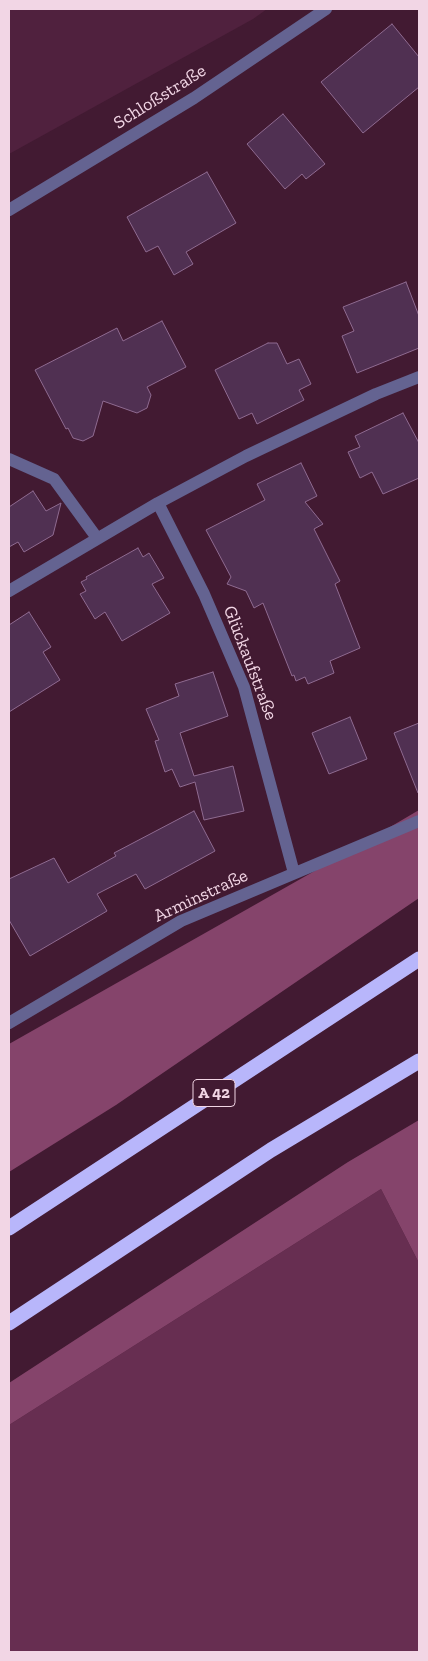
<!DOCTYPE html>
<meta charset="utf-8">
<style>
body{margin:0}
#map{position:relative;width:428px;height:1661px;overflow:hidden;background:#421a32;font-family:"Zilla Slab",serif}
canvas{display:block}
.frame{position:absolute;inset:0;border:10px solid #f2d6e5;pointer-events:none}
</style>
<div id="map">
<canvas width="428" height="1661"></canvas>
<div class="frame"></div>
</div>
<script>
const ctx = document.querySelector('canvas').getContext('2d');
ctx.lineJoin = 'round';
function fill(path, color) {
  ctx.fillStyle = color;
  ctx.fill(path, 'evenodd');
}
function toPath(rows) {
  const path = new Path2D();
  for (const r of rows) {
    path.moveTo(r[0], r[1]);
    for (let i = 2; i < r.length; i += 2) path.lineTo(r[i], r[i + 1]);
  }
  return path;
}
function stroke(path, color, width, dash) {
  ctx.strokeStyle = color;
  ctx.lineWidth = width;
  ctx.lineCap = dash ? 'butt' : 'round';
  ctx.setLineDash(dash || []);
  ctx.stroke(path);
}
function label(font, color, halo, rows, align = 'center') {
  ctx.font = font + ' "Zilla Slab",serif';
  ctx.lineWidth = 4;
  ctx.setLineDash([]);
  ctx.textBaseline = 'middle';
  ctx.strokeStyle = halo;
  ctx.fillStyle = color;
  for (const [text, x, y, turn = 0] of rows) {
    ctx.save();
    ctx.translate(x, y);
    ctx.rotate((+turn || 0) * Math.PI / 180);
    ctx.textAlign = isNaN(turn) ? turn : align;
    if (halo) ctx.strokeText(text, 0, 0);
    ctx.fillText(text, 0, 0);
    ctx.restore();
  }
}
const built = toPath([
 [9,9,267,9,253,19,9,154]
]);
const green = toPath([
 [381,1189,419,1263,419,1652,9,1652,9,1425]
]);
const forest = toPath([
 [419,810,419,898,116,1105,9,1172,9,1044,334,860],
 [419,1120,419,1263,381,1189,9,1425,9,1383,348,1162]
]);
const building = toPath([
 [392,24,419,57,419,87,363,133,321,82,392,24],
 [283,114,325,164,306,179,302,174,285,189,247,144,283,114],
 [207,172,236,223,186,252,193,264,174,275,158,246,146,252,127,217,207,172],
 [406,282,419,316,419,348,357,373,342,336,354,331,343,307,406,282],
 [162,321,186,367,147,387,151,395,147,408,137,413,103,401,93,436,83,441,73,438,68,428,66,429,35,370,117,328,123,341,162,321],
 [268,343,277,343,287,364,299,359,311,384,299,390,304,400,257,424,252,413,239,419,215,370,268,343],
 [403,413,419,443,419,478,383,494,372,472,360,478,348,452,360,447,355,436,403,413],
 [301,463,317,496,305,502,323,524,314,529,340,581,335,584,360,648,330,661,334,673,308,684,305,677,296,681,294,675,292,676,263,603,254,608,246,591,227,584,231,577,206,530,265,500,257,484,301,463],
 [33,491,46,511,61,503,53,535,24,552,18,542,9,547,9,507,33,491],
 [138,548,143,557,149,553,164,578,152,584,170,613,122,641,105,612,95,619,80,594,86,591,81,582,87,579,86,577,138,548],
 [29,612,51,647,43,652,60,680,9,712,9,625,29,612],
 [213,672,228,716,180,733,194,776,233,766,244,811,204,820,195,782,180,787,172,769,165,772,155,741,159,740,146,709,179,696,175,684,213,672],
 [350,717,367,759,329,774,312,733,350,717],
 [419,723,419,793,418,793,394,733,419,723],
 [194,811,215,851,145,889,136,874,97,894,107,911,30,956,9,920,9,879,54,858,68,883,116,856,114,853,194,811]
]);
const street = toPath([
 [9,210,194,98,326,9],
 [9,459,54,479,97,538],
 [158,503,204,594,244,687,294,873],
 [9,591,158,503,246,456,376,394,419,377],
 [9,1023,181,921,419,821]
]);
const highway = toPath([
 [9,1228,419,959],
 [9,1323,271,1150,419,1061]
]);
const shields = [
 [214,1093,42]
];
const shieldNames = [
 ["A 42",214,1093]
];
const streetNames = [
 ["Schloßstraße",160,97,-32],
 ["Glückaufstraße",250,663,69],
 ["Arminstraße",201,896,-25]
];
fill(built, '#50213e');
fill(green, '#672e51');
fill(forest, '#85446b');
fill(building, '#503052');
stroke(building, '#8f6b91', 1);
stroke(street, '#646391', 12);
stroke(highway, '#b8b6fb', 15);
for (const [x, y, w] of shields) {
  const box = new Path2D();
  box.roundRect(x - w / 2, y - 13.5, w, 27, 4);
  ctx.fillStyle = '#421a32';
  ctx.fill(box);
  stroke(box, '#f2d6e5', 1);
}
label('bold 16px', '#f2d6e5', null, shieldNames);
label('18px', '#f2d6e5', '#421a32', streetNames);
</script>
